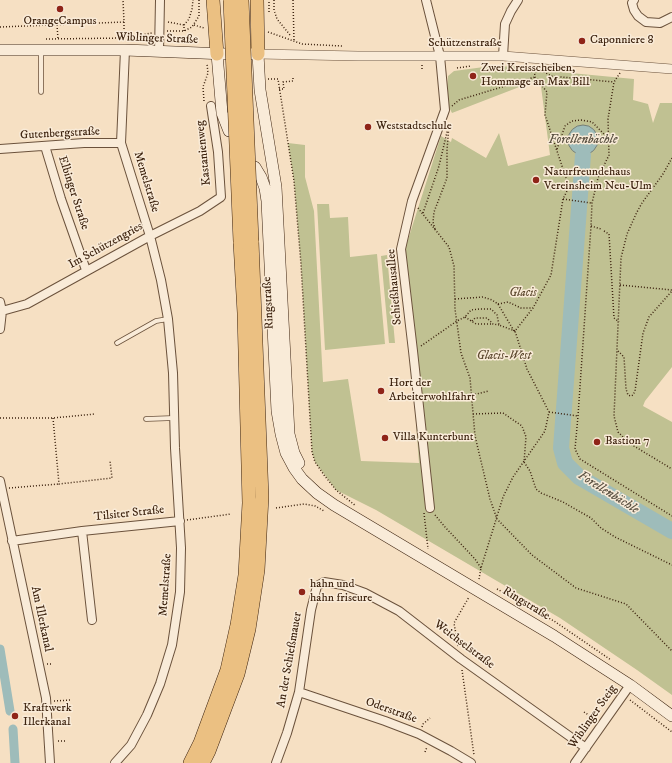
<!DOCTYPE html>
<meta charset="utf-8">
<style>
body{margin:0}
canvas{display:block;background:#f6e0c3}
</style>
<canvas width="672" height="763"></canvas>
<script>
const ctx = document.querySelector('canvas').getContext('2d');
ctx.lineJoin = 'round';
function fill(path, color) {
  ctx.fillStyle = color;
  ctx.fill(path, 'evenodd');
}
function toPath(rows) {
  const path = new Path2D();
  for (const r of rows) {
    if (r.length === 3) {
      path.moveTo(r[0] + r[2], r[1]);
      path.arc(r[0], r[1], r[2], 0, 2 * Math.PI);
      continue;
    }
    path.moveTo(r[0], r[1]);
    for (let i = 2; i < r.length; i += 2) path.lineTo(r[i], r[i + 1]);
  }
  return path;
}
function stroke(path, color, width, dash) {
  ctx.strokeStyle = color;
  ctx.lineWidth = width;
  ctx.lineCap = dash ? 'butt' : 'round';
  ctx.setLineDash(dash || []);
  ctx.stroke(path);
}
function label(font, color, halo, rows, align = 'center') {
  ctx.font = font + ' "IM FELL DW Pica",serif';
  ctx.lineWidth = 3;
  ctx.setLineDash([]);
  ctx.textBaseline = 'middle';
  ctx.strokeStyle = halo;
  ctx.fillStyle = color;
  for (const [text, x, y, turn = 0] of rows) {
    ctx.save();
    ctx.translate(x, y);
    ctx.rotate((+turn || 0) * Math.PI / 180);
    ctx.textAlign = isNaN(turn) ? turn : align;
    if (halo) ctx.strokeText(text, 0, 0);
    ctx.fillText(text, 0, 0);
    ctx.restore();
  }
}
const green = toPath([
 [523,66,539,70,634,79,633,100,648,104,653,123,660,103,672,103,672,367,645,401,643,406,672,422,672,695,637,670,560,618,376,510,336,490,315,462,312,452,301,264,294,181,288,143,305,145,305,177,314,211,323,382,348,379,361,461,419,463,412,367,409,349,412,308,405,249,441,136,451,142,452,138,486,158,499,133,508,166,550,155,540,79,452,113,446,101,448,76,454,71,484,67],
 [317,204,329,204,330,218,348,217,350,257,377,254,385,344,325,350],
 [387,255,395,343,389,343,381,256]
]);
const water = toPath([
 [583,140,15]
]);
const canal = toPath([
 [0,649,10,711],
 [13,729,15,763]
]);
const river = toPath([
 [583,155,561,448,565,463,579,477,672,531]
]);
const path = toPath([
 [274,0,274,10,277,19,290,35],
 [293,0,294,40],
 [269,12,269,0],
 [124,22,124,38],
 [168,22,184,25],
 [57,25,58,39],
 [194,25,204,28],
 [0,27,124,22,123,0],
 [167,31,184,31,192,27,199,16,199,0],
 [184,31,184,25,189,19,192,9,193,0],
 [268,32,302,44,342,46],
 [46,39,124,38,152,33],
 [422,65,422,69],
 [536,67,551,76,614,82],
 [457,68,471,66],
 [620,73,614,82,608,119,609,155,598,178,592,203,591,226,578,416,575,449,580,459,672,516],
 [268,79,278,79,294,181,301,264,312,452,315,462,324,475,336,490,356,506],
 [279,89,284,89,283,82,293,81,293,78],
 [204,101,203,87,208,73,207,64],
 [452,106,459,100,535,77],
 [557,149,565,126,572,121,581,120,592,122,608,138],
 [672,158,663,174,642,203,637,212,627,234,621,258,614,416,618,432,629,443,672,469],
 [563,199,591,203],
 [418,208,449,247,454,266,455,309,461,353,470,378,475,436,490,499,497,519,532,555,576,588,626,604,672,651],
 [423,213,439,166,448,128],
 [591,226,601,229],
 [435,229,433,222,434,212,447,178,447,150,449,125],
 [604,231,609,234,614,318,619,322],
 [620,285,672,290],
 [455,299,483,297,492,300,498,304,514,331],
 [498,304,508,302,521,308,533,308],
 [465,317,476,324,493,324],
 [472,321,475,318,487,318,493,324,499,325],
 [421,346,457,321,465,317,471,310,479,309,491,309,497,315,499,325,515,331],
 [618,351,624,357,626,389,628,395,631,396,633,395,635,391,643,333,649,317,672,291],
 [472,395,489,391],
 [549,412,578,416],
 [473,414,503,413,522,426,526,437,524,462,530,471,536,489,541,493,563,502,591,518,601,528,615,537,672,565],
 [0,418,53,418,95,414],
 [53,418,59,484,112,478,110,461],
 [9,488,59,484],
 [276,508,304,504,315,506,324,511],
 [424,513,428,549],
 [435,515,445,527,475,559,481,568],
 [187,520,231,514],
 [479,579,481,568,503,497,513,477,545,431,549,412,527,369,515,331,533,308,551,275,563,199,569,187,545,115,547,92,535,77,534,66],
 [497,589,554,621,611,660],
 [458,646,454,623,469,597],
 [47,664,53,664],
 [462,670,474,755],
 [630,700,672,732],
 [54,701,71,700],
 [584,712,596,720],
 [422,727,423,724,430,718],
 [58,741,66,741],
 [425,752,427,747]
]);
const service = toPath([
 [41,50,41,92],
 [117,343,156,321,168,319],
 [146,419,174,418]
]);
const minor = toPath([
 [426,0,440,56,445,110,412,201,401,249,413,351,430,508],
 [634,0,632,3,634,10,638,16,646,22,660,23,672,17],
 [159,52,160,0],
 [503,56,505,24,511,11,518,0],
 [45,146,61,199,86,270],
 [0,149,84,143,121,143],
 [0,302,2,311,0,329],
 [2,311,27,304,150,236,200,211,221,197,218,152,211,106],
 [0,481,46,698,50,763],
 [82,531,92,620],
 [12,541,82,531,180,521],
 [299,692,385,721,419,734,451,751,471,763],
 [115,763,131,745,147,715,160,684,172,645,180,592,181,548,175,448,173,373,168,319,161,280,150,236,121,143,125,50],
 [276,763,287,733,299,692,311,610,317,586,324,582,343,585,365,593,399,611,461,659,586,748],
 [575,763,630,685]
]);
const tertiary = toPath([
 [258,54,358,56,503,56,672,69]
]);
const secondary = toPath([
 [0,50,125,50,226,54],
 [217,54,222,113,229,131],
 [251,54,258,54,260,90,276,187,289,434,294,453,299,463],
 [255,167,261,177,265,188,267,201,277,411,281,434,286,453,294,468,302,479,317,493,334,505,554,636,630,685,672,716]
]);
const trunk = toPath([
 [213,0,217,54],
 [257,0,258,54],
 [190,763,200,743,227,670,237,625,245,575,249,503,244,313,240,242],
 [203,763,209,751,238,674,249,629,258,570,262,497,252,241]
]);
const trunkBridge = toPath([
 [230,0,240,242],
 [242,0,252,241]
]);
const markers = [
 [60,9,4,"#8f2418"],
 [582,41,4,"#8f2418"],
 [473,76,4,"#8f2418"],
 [368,127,4,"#8f2418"],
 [536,180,4,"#8f2418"],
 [381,391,4,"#8f2418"],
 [385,438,4,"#8f2418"],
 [597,442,4,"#8f2418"],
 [302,592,4,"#8f2418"],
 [15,716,4,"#8f2418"]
];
const poiNames = [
 ["OrangeCampus",60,22,"center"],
 ["Caponniere 8",590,41],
 ["Zwei Kreisscheiben,",481,69],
 ["Hommage an Max Bill",481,83],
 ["Weststadtschule",376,127],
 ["Naturfreundehaus",544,173],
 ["Vereinsheim Neu-Ulm",544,187],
 ["Hort der",389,384],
 ["Arbeiterwohlfahrt",389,398],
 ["Villa Kunterbunt",393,438],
 ["Bastion 7",605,442],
 ["hahn und",310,585],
 ["hahn friseure",310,599],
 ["Kraftwerk",23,709],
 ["Illerkanal",23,723]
];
const streetNames = [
 ["Wiblinger Straße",157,39,2],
 ["Schützenstraße",465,44],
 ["Gutenbergstraße",60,134,-3],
 ["Kastanienweg",204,153,-96],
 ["Memelstraße",146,182,73],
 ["Elbinger Straße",73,193,72],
 ["Im Schützengries",106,246,-29],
 ["Schießhausallee",395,287,-95],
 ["Ringstraße",269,303,-93],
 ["Tilsiter Straße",129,514,-6],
 ["Memelstraße",166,585,-86],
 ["Ringstraße",526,604,31],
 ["Am Illerkanal",41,619,78],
 ["Weichselstraße",464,645,37],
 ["An der Schießmauer",290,660,-80],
 ["Oderstraße",391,711,20],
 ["Wiblinger Steig",593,717,-55]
];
const parkNames = [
 ["Glacis",523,294],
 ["Glacis-West",504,357]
];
const waterNames = [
 ["Forellenbächle",583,140],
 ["Forellenbächle",608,493,32]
];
fill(green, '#c0c192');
fill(water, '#9ebcba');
stroke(water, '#777f76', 1);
stroke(canal, '#9ebcba', 9);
stroke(river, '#9ebcba', 16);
stroke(service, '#6b523c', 5.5);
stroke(minor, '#6b523c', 10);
stroke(tertiary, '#6b523c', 10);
stroke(secondary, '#3d230f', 12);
stroke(trunk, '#3d230f', 14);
stroke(path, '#3d230f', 1.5, [1, 2]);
stroke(service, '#f9ebd8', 4);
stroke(minor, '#f9ebd8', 8);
stroke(tertiary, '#f9ebd8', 9);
stroke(secondary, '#f9ebd8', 11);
stroke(trunk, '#ebc082', 13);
stroke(trunkBridge, '#3d230f', 14, []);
stroke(trunkBridge, '#ebc082', 13);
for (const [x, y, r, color] of markers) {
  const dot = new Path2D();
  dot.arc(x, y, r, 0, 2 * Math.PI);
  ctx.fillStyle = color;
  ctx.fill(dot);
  stroke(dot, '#f9ebd8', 1.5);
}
label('12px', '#3d230f', '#f9ebd8', poiNames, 'left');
label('12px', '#3d230f', '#f9ebd8', streetNames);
label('italic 12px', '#5e4a30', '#f9ebd8', parkNames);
label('italic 13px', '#5a5142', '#f9ebd8', waterNames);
</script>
